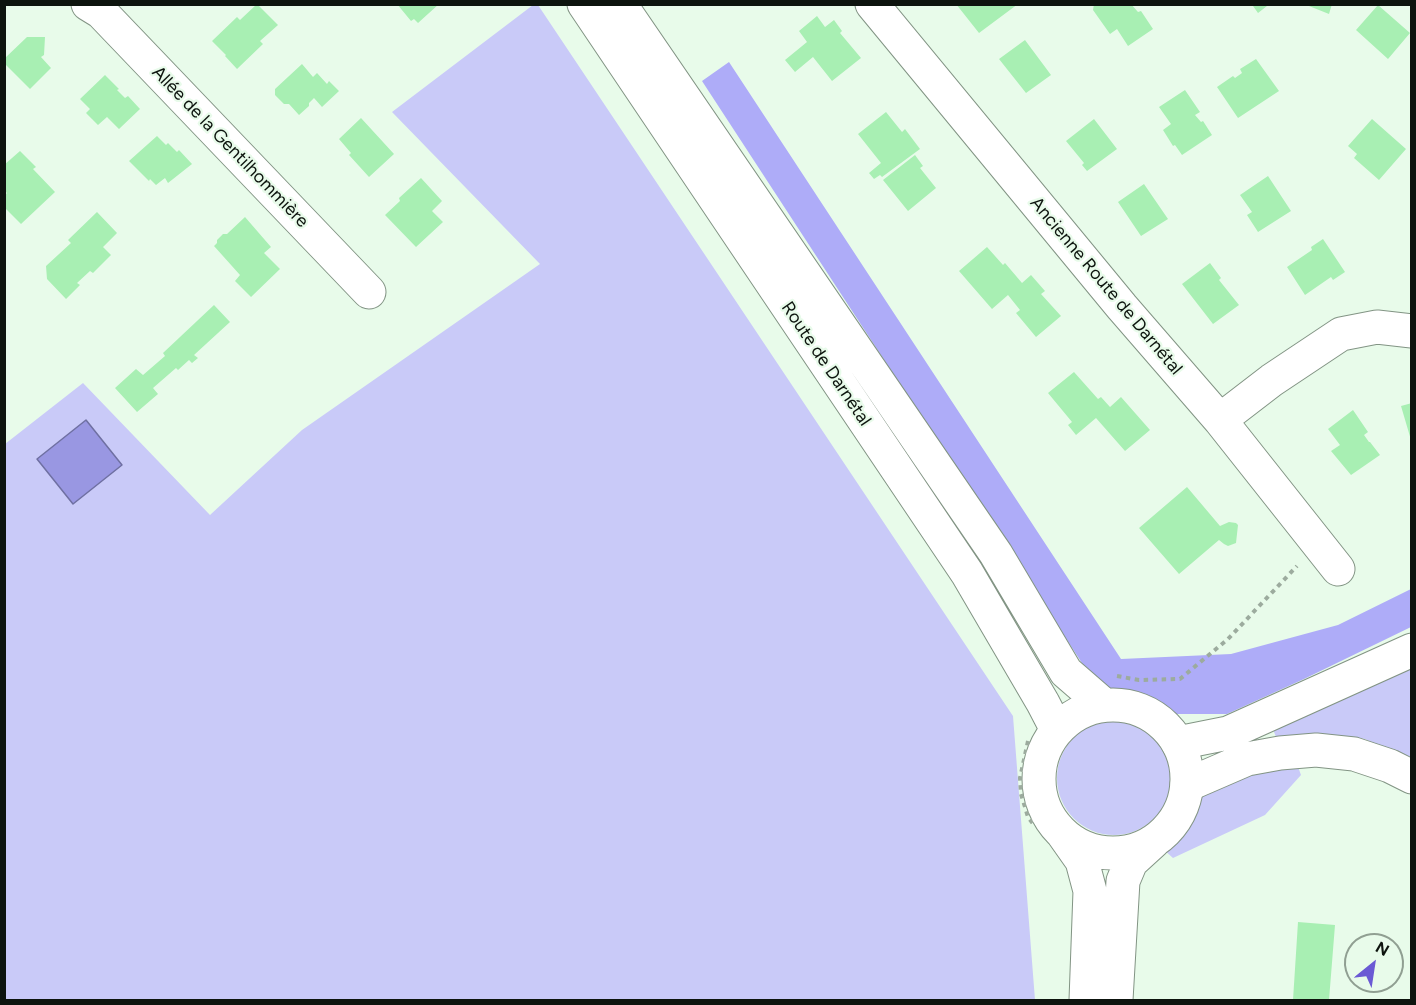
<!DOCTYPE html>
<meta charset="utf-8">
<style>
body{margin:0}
#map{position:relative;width:1416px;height:1005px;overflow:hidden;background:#e8fbea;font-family:Figtree,sans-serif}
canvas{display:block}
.frame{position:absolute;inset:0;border:6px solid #0d140e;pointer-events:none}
.north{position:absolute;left:1344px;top:933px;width:60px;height:60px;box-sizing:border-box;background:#e8fbea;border:2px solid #909f92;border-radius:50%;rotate:30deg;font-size:16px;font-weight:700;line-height:24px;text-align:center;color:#0d140e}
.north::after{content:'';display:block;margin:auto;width:21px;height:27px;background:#6a5ad4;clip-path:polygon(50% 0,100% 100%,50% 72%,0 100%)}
</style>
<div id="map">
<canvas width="1416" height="1005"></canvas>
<div class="frame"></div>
<div class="north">N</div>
</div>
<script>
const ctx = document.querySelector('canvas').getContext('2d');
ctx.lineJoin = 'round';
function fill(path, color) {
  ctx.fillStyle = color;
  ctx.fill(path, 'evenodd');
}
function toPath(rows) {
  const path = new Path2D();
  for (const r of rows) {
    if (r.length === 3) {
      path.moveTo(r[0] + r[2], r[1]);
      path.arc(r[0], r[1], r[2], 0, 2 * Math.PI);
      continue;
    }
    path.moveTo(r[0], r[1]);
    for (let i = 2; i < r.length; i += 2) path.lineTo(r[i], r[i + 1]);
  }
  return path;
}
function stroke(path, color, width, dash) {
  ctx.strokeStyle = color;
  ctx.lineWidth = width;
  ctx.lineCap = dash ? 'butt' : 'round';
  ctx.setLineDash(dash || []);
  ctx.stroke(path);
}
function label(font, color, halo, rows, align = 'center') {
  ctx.font = font + ' Figtree,sans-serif';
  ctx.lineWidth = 4.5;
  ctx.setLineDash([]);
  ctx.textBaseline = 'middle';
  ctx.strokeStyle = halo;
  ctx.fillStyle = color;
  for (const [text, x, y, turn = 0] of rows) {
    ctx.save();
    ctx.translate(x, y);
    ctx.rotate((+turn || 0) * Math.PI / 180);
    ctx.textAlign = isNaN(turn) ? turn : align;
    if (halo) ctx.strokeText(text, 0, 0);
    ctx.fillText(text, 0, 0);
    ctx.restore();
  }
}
const green = toPath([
 [533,5,538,5,1013,716,1035,1000,5,1000,5,444,83,383,210,515,302,430,540,264,392,112],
 [1411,665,1411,763,1365,739,1312,733,1277,740,1273,729],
 [1114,778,57],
 [1297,764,1301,775,1265,815,1173,858,1163,849,1177,840,1196,810,1202,793,1217,781]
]);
const forest = toPath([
 [729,62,1121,659,1231,654,1338,625,1411,589,1411,627,1304,679,1227,714,1169,714,1093,680,702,81]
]);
const water = toPath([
 [86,420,122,465,73,504,37,459,86,420]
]);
const building = toPath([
 [257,4,278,25,260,41,263,44,237,69,225,56,226,55,212,41,237,17,240,20],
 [397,4,439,4,418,23,414,19,411,21],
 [956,4,1018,4,979,33],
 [1094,4,1131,4,1138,12,1141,11,1153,29,1128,46,1117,29,1110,34,1093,10],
 [1255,4,1266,4,1267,6,1258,13,1253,6],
 [1304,4,1332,4,1329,14],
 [1378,5,1410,33,1388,59,1356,30],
 [817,16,825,27,834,20,842,31,840,33,861,58,832,81,813,57,795,72,785,60,807,42,799,31],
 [27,37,45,37,44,55,41,57,51,68,30,89,4,63,4,59],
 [1025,40,1051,75,1026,93,999,59],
 [1256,59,1279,91,1238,118,1217,87,1233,76,1235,78,1242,73,1240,69],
 [302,64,313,77,317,73,327,84,329,81,339,91,322,107,314,98,309,103,309,106,299,115,289,104,284,104,275,95,275,89],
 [105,75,119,89,117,90,125,98,128,96,140,109,119,129,107,117,98,125,86,113,90,109,80,99],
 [1185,90,1200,112,1195,115,1201,122,1203,121,1212,135,1182,155,1175,145,1173,146,1163,130,1171,124,1159,107],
 [886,112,902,132,905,129,920,149,882,177,880,175,874,179,869,173,881,163,858,134],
 [361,118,394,154,369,177,349,155,351,153,339,139],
 [1094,119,1117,149,1087,171,1082,165,1084,163,1066,141],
 [1372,119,1406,149,1379,180,1354,158,1357,154,1348,146],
 [157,136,166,145,168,143,177,152,179,150,192,164,168,183,165,178,156,185,150,179,149,181,129,161],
 [20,151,36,167,33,169,55,192,21,224,4,207,4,196,7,193,4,190,4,165],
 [915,155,923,166,920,168,936,188,908,211,883,180],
 [1268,176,1291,211,1258,232,1247,215,1252,212,1240,195],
 [421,178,442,201,432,211,443,222,416,247,385,215,400,201,399,198],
 [1144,184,1168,219,1141,236,1118,202],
 [97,212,117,233,103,247,111,255,93,273,90,271,77,283,80,285,66,299,47,279,46,266,71,243,68,240],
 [245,217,271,247,264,253,280,269,251,297,235,281,240,275,214,246,217,243,217,240,223,234,227,234],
 [1323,239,1345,272,1333,280,1331,277,1305,295,1287,267,1312,250,1311,247],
 [987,247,1003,265,1005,263,1022,283,1031,275,1045,291,1041,294,1061,316,1036,337,1016,313,1020,310,1008,295,992,309,959,271],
 [1210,263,1221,278,1219,280,1239,305,1213,324,1182,284],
 [214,305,230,322,194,355,198,358,192,363,189,360,178,370,176,368,153,388,158,394,137,412,115,388,136,369,143,375,165,356,163,353],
 [1074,372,1098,399,1101,397,1110,407,1121,397,1150,430,1125,451,1096,418,1076,435,1068,425,1072,422,1048,393],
 [1412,403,1412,439,1411,440,1401,406],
 [1353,410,1368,432,1364,435,1369,442,1370,442,1380,455,1351,475,1331,451,1340,445,1328,429],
 [1187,487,1220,526,1229,522,1236,523,1238,525,1236,543,1228,546,1224,544,1219,540,1179,574,1139,528],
 [1298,922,1335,925,1329,1000,1293,1000]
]);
const path = toPath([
 [1117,676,1139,680,1180,679,1228,639,1297,566],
 [1028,741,1020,778,1021,794,1028,817,1034,825]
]);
const minor = toPath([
 [88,4,101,12,369,292],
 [872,4,1122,307,1220,420,1338,569],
 [1220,420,1272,380,1341,334,1377,327,1412,331]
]);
const major = toPath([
 [584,4,967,573,1043,703,1057,730],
 [620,4,996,554,1066,672,1104,705],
 [1113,779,74],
 [1063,834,1082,861,1090,891,1086,1000],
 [1116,1000,1123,881,1131,862,1154,841]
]);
const highway = toPath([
 [1178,743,1228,733,1412,650],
 [1187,785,1247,759,1280,753,1316,750,1354,754,1390,766,1412,777]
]);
const streetNames = [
 ["Allée de la Gentilhommière",230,147,46],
 ["Ancienne Route de Darnétal",1106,286,50],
 ["Route de Darnétal",826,364,56]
];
fill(green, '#c9caf8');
fill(forest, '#aeacf8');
fill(water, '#9997e2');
stroke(water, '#6f70a2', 1.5);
fill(building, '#a8efb3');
stroke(minor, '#829484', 35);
stroke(major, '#829484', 35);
stroke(highway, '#829484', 35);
stroke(path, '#9cab9e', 4, [4.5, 4.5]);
stroke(minor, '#fff', 33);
stroke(major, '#fff', 33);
stroke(highway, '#fff', 33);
label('18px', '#0d140e', '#e8fbea', streetNames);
</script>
